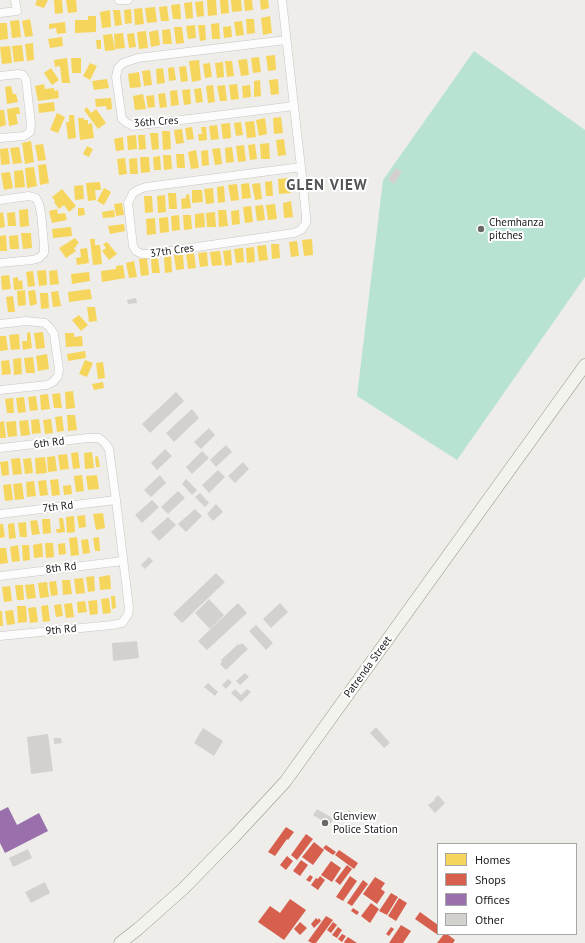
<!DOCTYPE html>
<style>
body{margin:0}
#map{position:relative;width:585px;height:943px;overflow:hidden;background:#eeedea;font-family:"PT Sans",sans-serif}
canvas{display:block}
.legend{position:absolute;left:437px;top:843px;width:140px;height:92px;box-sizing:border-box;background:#fff;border:1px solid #a6a6a6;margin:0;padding:5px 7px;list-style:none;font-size:12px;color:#212121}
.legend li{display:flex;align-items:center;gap:8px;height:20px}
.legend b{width:20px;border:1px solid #a6a6a6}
</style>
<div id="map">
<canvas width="585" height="943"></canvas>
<ul class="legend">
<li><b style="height:11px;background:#f6d55c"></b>Homes</li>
<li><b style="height:11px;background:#d6604d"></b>Shops</li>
<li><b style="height:11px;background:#9970ab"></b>Offices</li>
<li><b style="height:11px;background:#d3d1ce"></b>Other</li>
</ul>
</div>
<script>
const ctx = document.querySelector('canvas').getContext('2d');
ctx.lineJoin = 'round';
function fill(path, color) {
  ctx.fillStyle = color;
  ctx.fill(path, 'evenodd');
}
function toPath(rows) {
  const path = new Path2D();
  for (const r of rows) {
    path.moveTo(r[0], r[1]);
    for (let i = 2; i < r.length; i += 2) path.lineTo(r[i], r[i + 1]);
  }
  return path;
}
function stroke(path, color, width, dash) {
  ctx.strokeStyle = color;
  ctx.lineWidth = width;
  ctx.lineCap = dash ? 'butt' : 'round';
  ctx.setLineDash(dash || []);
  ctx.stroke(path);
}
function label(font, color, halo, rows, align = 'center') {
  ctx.font = font + ' "PT Sans",sans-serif';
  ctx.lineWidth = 4;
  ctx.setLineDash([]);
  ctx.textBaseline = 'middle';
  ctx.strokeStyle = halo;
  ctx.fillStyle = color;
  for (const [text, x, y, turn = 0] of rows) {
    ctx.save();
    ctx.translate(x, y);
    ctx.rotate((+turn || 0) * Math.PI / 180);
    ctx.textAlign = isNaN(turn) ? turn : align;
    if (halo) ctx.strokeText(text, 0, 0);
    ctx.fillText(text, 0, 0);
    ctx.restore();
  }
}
const pitch = toPath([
 [474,51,585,130,585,277,457,460,357,396,383,180]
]);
const homes = toPath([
 [37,0,48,0,44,8,35,5],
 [54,0,62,0,63,13,55,14],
 [66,0,76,0,77,12,68,13],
 [207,0,216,0,217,15,208,16],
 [220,0,228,0,229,13,221,14],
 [231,0,241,0,242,11,232,12],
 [244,0,252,0,253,10,245,11],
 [260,0,268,0,269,8,261,10],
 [203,1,204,16,197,17,195,2],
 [192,2,193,18,186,19,184,3],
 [180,4,181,19,173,19,171,5],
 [167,6,169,21,161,21,159,7],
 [155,7,157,22,147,23,145,8],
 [142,8,144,24,135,25,134,9],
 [131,9,132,23,125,24,124,10],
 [110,10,111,27,102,28,100,12],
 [113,10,120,10,122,25,115,26],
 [88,16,96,16,96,32,75,33,75,20,88,20],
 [270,16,272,33,263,35,261,18],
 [30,19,33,36,25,37,22,21],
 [246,19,254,19,255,33,247,34],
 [19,20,21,37,12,38,10,21],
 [242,21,244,35,236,36,234,22],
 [65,22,66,33,57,34,56,28,49,29,49,24],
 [0,23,7,23,8,39,0,40],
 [219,23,220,39,212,39,211,24],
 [195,25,196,38,188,39,186,26],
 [198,25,205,25,206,40,200,41],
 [231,26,232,37,224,38,223,27],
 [174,27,182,27,184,43,176,44],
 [170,29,172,44,163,44,162,30],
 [158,30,160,45,151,47,149,32],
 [146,31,148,48,139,49,137,32],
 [123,33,125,48,115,49,114,34],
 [134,33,136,47,129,48,127,34],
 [112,34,115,50,105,51,103,35],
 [62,37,63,46,50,48,48,39],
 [96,40,101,40,101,49,97,49],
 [33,43,34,60,27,61,25,44],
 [22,45,24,61,14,62,12,46],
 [10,46,12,63,2,64,0,47],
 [275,55,276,70,268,71,266,56],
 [259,57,261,72,253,73,251,58],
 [67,58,70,83,62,83,60,66,55,67,54,60],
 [71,58,81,58,81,73,72,73],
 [247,59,249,75,241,76,238,60],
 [199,60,201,80,192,82,189,61],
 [225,61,232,61,234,76,227,77],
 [223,62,224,77,217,78,215,63],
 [90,63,97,66,90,80,83,76],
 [210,63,212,77,205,78,203,64],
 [186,66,188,81,181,82,179,67],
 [174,67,176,80,169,81,168,68],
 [51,68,59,80,52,85,44,73],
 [163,68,165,83,157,84,156,69],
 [150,70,152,85,144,86,142,71],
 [139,72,141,87,130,88,128,74],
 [107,79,109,88,94,90,92,81],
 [278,79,279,94,271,95,269,80],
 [260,80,261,96,254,97,254,81],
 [44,84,45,89,54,88,54,91,58,90,59,98,38,101,35,86],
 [237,84,239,99,231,100,229,85],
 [213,85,215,102,208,103,206,86],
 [225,85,227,101,220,101,217,86],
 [250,85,251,97,243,98,242,86],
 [11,86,13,94,16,94,18,102,7,104,5,87],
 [201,88,203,102,196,103,194,89],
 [190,89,191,104,184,105,182,90],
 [177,90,179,105,171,106,170,91],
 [165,93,167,107,160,108,158,94],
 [143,94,146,109,135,110,133,96],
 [154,95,155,107,148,108,146,96],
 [111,98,112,109,107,110,106,106,96,107,95,99],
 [54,102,55,111,39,113,38,104],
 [19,107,20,114,16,114,18,124,9,126,7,109],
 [87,107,91,113,96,109,106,123,98,129,84,110],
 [0,110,4,110,6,125,0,127],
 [57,113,65,117,58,133,50,130],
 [69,115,74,115,76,138,68,139,66,122,69,122],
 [281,117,283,133,274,134,273,118],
 [78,118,84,118,84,120,88,120,88,124,92,123,94,138,80,140],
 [265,118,267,134,259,136,256,120],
 [254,121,256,137,247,138,245,122],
 [241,122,243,135,236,136,234,123],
 [230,123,231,138,223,139,221,124],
 [217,125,219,139,211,140,209,126],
 [192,127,194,139,187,140,185,128],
 [201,127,206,127,207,140,199,141,198,134,202,134],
 [182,129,184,143,176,144,174,130],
 [162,131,170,131,171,149,163,150],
 [150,133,158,133,159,149,152,150],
 [136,135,137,149,128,150,127,136],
 [138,135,145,135,146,149,139,150],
 [123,137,124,150,116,151,114,139],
 [284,139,286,155,278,156,276,140],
 [31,141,34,162,25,164,22,143],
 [269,143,270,159,261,159,260,144],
 [43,144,46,160,38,161,35,145],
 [255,144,257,159,250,160,248,145],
 [244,145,246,161,238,162,236,146],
 [87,146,93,149,89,157,83,154],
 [19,147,22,163,13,164,10,148],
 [232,147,234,162,226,163,225,148],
 [8,148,10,164,1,165,0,149],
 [220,148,222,164,215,165,212,149],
 [196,150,199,168,191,169,188,152],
 [208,150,209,165,202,166,201,151],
 [176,154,184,154,185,168,177,168],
 [163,155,171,155,172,169,164,170],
 [160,156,161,170,154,170,153,157],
 [140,157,149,157,150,172,141,173],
 [125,158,127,174,119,175,117,159],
 [137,158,138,174,130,174,129,159],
 [46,164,49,183,40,185,38,165],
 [34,167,37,186,27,188,25,168],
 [23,170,25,187,15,188,14,171],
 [10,172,13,188,4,190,1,173],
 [289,178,291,193,279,194,278,179],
 [272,181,273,196,266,196,265,182],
 [100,182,101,190,95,190,96,200,88,201,86,183],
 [249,183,251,198,242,199,241,184],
 [260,183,262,199,255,200,252,184],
 [237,184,239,200,231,201,228,185],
 [83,185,84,199,75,200,74,186],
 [224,186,225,202,218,203,217,187],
 [104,188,111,192,104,205,97,201],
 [213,188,214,203,206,204,204,189],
 [62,189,76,206,69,212,64,205,59,209,54,202,55,201,52,197],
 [192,190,202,190,203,202,192,203],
 [168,193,176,193,177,209,169,209],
 [189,194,191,208,182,209,181,199,186,198,186,195],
 [165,195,166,212,158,213,157,196],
 [144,196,152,196,153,212,145,213],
 [291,201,293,217,284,218,283,203],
 [122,203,124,215,116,216,114,204],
 [275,204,277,219,268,220,266,205],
 [263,205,265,220,257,221,255,206],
 [251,206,253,222,245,223,243,207],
 [78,208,84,208,85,215,78,216],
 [28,209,29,226,20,227,19,210],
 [57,209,58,214,65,213,67,220,52,223,49,211],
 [114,210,115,217,103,218,102,212],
 [218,210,226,210,228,226,219,227],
 [239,210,240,224,232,225,231,211],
 [3,212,5,227,0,228,0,213],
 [15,212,16,226,8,226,7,213],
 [215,212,216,227,207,227,206,213],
 [204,213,205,227,195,228,195,214],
 [179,215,180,230,172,231,171,216],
 [183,215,191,215,192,229,184,230],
 [168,217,169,232,160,233,159,218],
 [155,218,156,234,147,235,146,219],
 [124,224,125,231,110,234,108,226],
 [71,227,72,236,53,238,52,229],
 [21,233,31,233,32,248,23,249],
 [6,235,7,251,0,251,0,236],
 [18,235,19,249,10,249,9,236],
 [75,238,79,243,76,245,77,246,74,248,76,251,66,258,59,248],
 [90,239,95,239,95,245,100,245,102,264,93,265],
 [312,239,313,255,304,256,302,240],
 [297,241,299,256,291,257,289,242],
 [107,242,117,254,109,260,102,251,106,248,103,244],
 [271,244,279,244,280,258,272,259],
 [266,245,268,260,259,261,257,246],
 [254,247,255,262,247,263,246,248],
 [87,248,89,263,77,265,76,258,81,257,80,249],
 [243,248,244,262,236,263,234,249],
 [231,250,232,265,225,266,223,251],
 [220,251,222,265,212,266,210,252],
 [207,252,208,266,200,267,198,253],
 [194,253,196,268,188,269,186,254],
 [183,254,184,269,176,270,174,255],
 [171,256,172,272,165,273,164,257],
 [147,258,149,275,141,276,139,259],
 [158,258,160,273,152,273,151,259],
 [134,261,137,277,129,278,126,263],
 [123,265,125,278,102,282,101,271,116,269,116,266],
 [46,270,47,285,39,286,37,271],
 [57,270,59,284,50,285,49,271],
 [33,271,35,286,28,287,26,272],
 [89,272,90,281,72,284,71,274],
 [9,275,11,289,2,290,1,276],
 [18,277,18,281,22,280,23,289,14,290,13,278],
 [90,289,92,299,69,302,68,292],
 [25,290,26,305,18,306,17,291],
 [35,290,37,304,30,306,28,291],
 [58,291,61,306,53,307,51,292],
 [40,293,48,293,49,308,41,309],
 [13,296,15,312,8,312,6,297],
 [87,307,95,307,97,321,89,322],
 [79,315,88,325,81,331,72,320],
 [30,332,32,348,23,350,22,341,27,341,27,333],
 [43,332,45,348,36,349,34,333],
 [65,333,74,333,74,337,82,336,83,346,66,347],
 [19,334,20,349,11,350,9,335],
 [0,336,6,336,8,350,0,351],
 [85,351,86,358,68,361,67,354],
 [47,354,49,369,38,371,36,356],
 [33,357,35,373,26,373,24,358],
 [21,358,22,374,14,375,13,359],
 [9,360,11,374,2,375,1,361],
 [85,360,93,363,87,377,79,374],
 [103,362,105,378,98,379,96,363],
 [103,382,104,388,94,390,92,384],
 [73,391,75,408,66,409,65,392],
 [60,393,62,408,54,408,52,394],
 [48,394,50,409,41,410,40,395],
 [36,396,38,410,30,411,28,397],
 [24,397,26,412,18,413,16,398],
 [13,398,14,413,7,413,5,399],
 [67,415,75,415,77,430,68,431],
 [62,416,64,431,57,432,55,417],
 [39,419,41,433,32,434,31,420],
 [51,419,53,433,45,434,43,420],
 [28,420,30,435,21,436,19,421],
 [4,421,6,438,0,438,0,422],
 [16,421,17,436,8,437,6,422],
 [78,452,80,468,73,469,71,453],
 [92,452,94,468,85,469,84,453],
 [67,454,69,469,60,470,58,455],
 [55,456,57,471,48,472,47,457],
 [98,456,100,467,96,467,95,457],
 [45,457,47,473,36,474,35,458],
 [20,458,22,474,13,475,11,459],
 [31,458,33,473,25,474,23,459],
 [8,461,9,475,2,476,0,462],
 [82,475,84,491,76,492,74,476],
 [97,475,99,489,88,490,86,476],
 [58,479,60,495,52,496,50,480],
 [46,480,48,495,40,496,38,481],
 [34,481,36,496,27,497,26,482],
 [22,483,24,499,15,500,13,484],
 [11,484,13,500,5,501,3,485],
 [71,485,72,494,64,495,63,486],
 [103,513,105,528,96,530,93,514],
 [85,515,86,527,79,528,77,516],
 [74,516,75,532,67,533,66,517],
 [59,518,63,518,65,532,57,533,56,529,60,529],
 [42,519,50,519,51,533,43,534],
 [37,520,40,534,32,535,30,521],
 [26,522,27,537,20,537,18,523],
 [14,523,16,538,9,539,8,524],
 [0,524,3,524,5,537,0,538],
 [77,537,79,555,71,556,69,538],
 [99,537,100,551,95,551,93,538],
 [88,539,90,553,83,554,81,540],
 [42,543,43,557,34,558,33,545],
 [45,543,53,543,54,557,46,558],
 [65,543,66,554,59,555,58,544],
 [18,545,20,561,12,562,10,547],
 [22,545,29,545,30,560,23,561],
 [0,548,6,548,8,563,0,564],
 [110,575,111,589,100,590,99,577],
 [94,576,95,591,88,592,86,577],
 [83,578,85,593,76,594,74,579],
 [62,580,70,580,72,594,63,595],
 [56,581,58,595,51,596,49,582],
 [47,582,49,597,40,598,38,583],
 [34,584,36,598,27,599,25,585],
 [15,585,23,585,24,600,17,600],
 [10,586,12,601,4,602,2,587],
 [111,596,115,596,116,608,112,609],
 [109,598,111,613,103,614,101,599],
 [97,600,98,614,90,615,88,601],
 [85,601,87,612,78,613,77,602],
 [72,603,74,617,66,618,64,604],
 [61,604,63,616,56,617,54,605],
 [48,605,50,621,43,622,41,606],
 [17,606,26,606,27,622,18,623],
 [36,607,38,622,30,623,28,608],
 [13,610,15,624,7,625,5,611],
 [0,611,2,611,3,626,0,626]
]);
const shops = toPath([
 [286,827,294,832,288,840,287,839,275,856,268,852],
 [306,834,313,839,297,860,291,855],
 [314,842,324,850,313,865,302,857],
 [326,845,336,852,333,855,323,848],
 [339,850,358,863,354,869,335,855],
 [287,856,293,861,286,870,280,865],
 [301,860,308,865,300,876,293,871],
 [331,861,341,868,332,882,321,875],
 [347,865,352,869,340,885,335,881],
 [310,875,313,877,310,882,306,880],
 [320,876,325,880,318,890,311,885,316,878,318,879],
 [350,876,357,881,343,901,336,897],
 [375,877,385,883,381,889,385,892,377,904,363,894],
 [363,880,368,884,352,906,347,903],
 [391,893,398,897,387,915,379,911],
 [399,898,407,903,396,921,388,916],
 [290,899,306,910,284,940,258,922,270,906,280,913],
 [371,903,379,909,370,923,361,916],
 [353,908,359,912,357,915,351,911],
 [420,912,438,925,438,935,415,919],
 [326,916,333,920,316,943,312,943,308,941],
 [316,918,318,920,319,918,321,921,314,928,311,924],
 [300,922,307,928,300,935,294,929],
 [333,922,337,925,331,933,327,930],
 [401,925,411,931,403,943,389,943],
 [338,927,342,930,337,938,332,935],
 [391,927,394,929,389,936,386,934],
 [342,934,346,936,342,942,338,939],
 [444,934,447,934,455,940,453,943,437,943],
 [348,937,357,943,345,943,344,942]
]);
const offices = toPath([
 [8,807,17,825,39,813,48,831,5,853,0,843,0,811]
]);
const building = toPath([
 [396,168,402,172,394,184,388,179],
 [136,298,137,303,128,304,127,300],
 [176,392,184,401,150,433,142,424],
 [192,409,199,418,174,442,166,433],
 [209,428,215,435,201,449,194,442],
 [226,445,232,452,216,467,210,460],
 [165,449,172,456,157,470,151,463],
 [202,451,209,458,192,474,186,467],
 [243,462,249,469,235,483,228,476],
 [218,470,225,477,209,493,202,485],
 [160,475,166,483,151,497,144,490],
 [186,479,197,490,192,495,182,484],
 [178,491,185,498,168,514,161,507],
 [200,493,209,503,205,507,195,497],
 [152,500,159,507,142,523,135,515],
 [216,504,223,512,213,521,207,514],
 [195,509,202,516,186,532,178,524],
 [168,517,176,525,159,541,151,532],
 [149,557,153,561,145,569,141,565],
 [216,573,225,582,182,623,173,614],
 [209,599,224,615,210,629,195,613],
 [238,603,247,613,207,650,198,641],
 [280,603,288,612,271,628,263,619],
 [256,625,273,643,266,650,249,631],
 [137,641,139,658,113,661,112,643],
 [242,643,248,649,226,670,220,664,222,662,221,660,238,644,240,645],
 [245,673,249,677,240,685,236,681],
 [228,679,232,682,226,689,222,685],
 [208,683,218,692,215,696,204,687],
 [235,689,241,695,247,689,251,692,241,702,231,693],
 [376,727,390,743,384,748,370,733],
 [203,728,223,741,214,756,194,743],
 [48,734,53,771,31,774,27,737],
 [54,738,61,738,62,743,54,744],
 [438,795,445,803,435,813,428,805,435,800,434,799],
 [317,809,334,819,329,825,313,815],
 [349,810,354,814,351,818,346,815],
 [28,849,32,858,13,867,9,858],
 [45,882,50,893,31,903,25,892]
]);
const street = toPath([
 [119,0,128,0],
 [282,0,300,159,301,167,306,216,306,223,301,230,294,233,148,254,142,254,136,251,133,246,128,203,133,193,140,189,146,187,301,167],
 [0,13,17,11,15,0],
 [286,40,138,58,123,63,118,68,116,77,122,119,127,123,133,126,294,106],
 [0,76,18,74,23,75,26,80,31,125,30,132,24,136,0,138],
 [0,200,29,196,36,198,39,204,41,213,44,245,44,253,39,258,32,260,0,263],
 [0,324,26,321,36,322,45,323,50,328,54,334,59,370,58,376,53,382,47,385,0,390],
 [0,448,88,438,99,438,105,443,109,449,116,500,129,608,128,614,125,619,122,623,112,625,0,636],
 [0,514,116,500],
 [0,576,123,561]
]);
const secondary = toPath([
 [120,943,138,929,183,889,233,838,285,782,585,365]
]);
const markers = [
 [481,229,4,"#696867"],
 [325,823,4,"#696867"]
];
const streetNames = [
 ["36th Cres",156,122,-4],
 ["37th Cres",172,251,-8],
 ["6th Rd",49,443,-7],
 ["7th Rd",58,507,-7],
 ["8th Rd",61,568,-7],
 ["9th Rd",61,630,-5],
 ["Patrenda Street",368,667,-54]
];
const poiNames = [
 ["Chemhanza",489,223],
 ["pitches",489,236],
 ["Glenview",333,817],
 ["Police Station",333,830]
];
const districtNames = [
 ["GLEN VIEW",327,186]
];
fill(pitch, '#b8e3d2');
fill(homes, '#f6d55c');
fill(shops, '#d6604d');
fill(offices, '#9970ab');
fill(building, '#d3d1ce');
stroke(street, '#c6c5c4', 9);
stroke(secondary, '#959883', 13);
stroke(street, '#fcfcfc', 8);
stroke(secondary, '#f3f3ed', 12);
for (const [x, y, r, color] of markers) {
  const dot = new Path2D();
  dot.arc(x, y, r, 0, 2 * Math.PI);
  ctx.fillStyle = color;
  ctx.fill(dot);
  stroke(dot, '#fff', 1.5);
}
label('11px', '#212121', '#fff', streetNames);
label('11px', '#212121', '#fff', poiNames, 'left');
ctx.letterSpacing = '1px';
label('bold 15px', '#545454', '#fff', districtNames);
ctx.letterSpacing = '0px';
</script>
